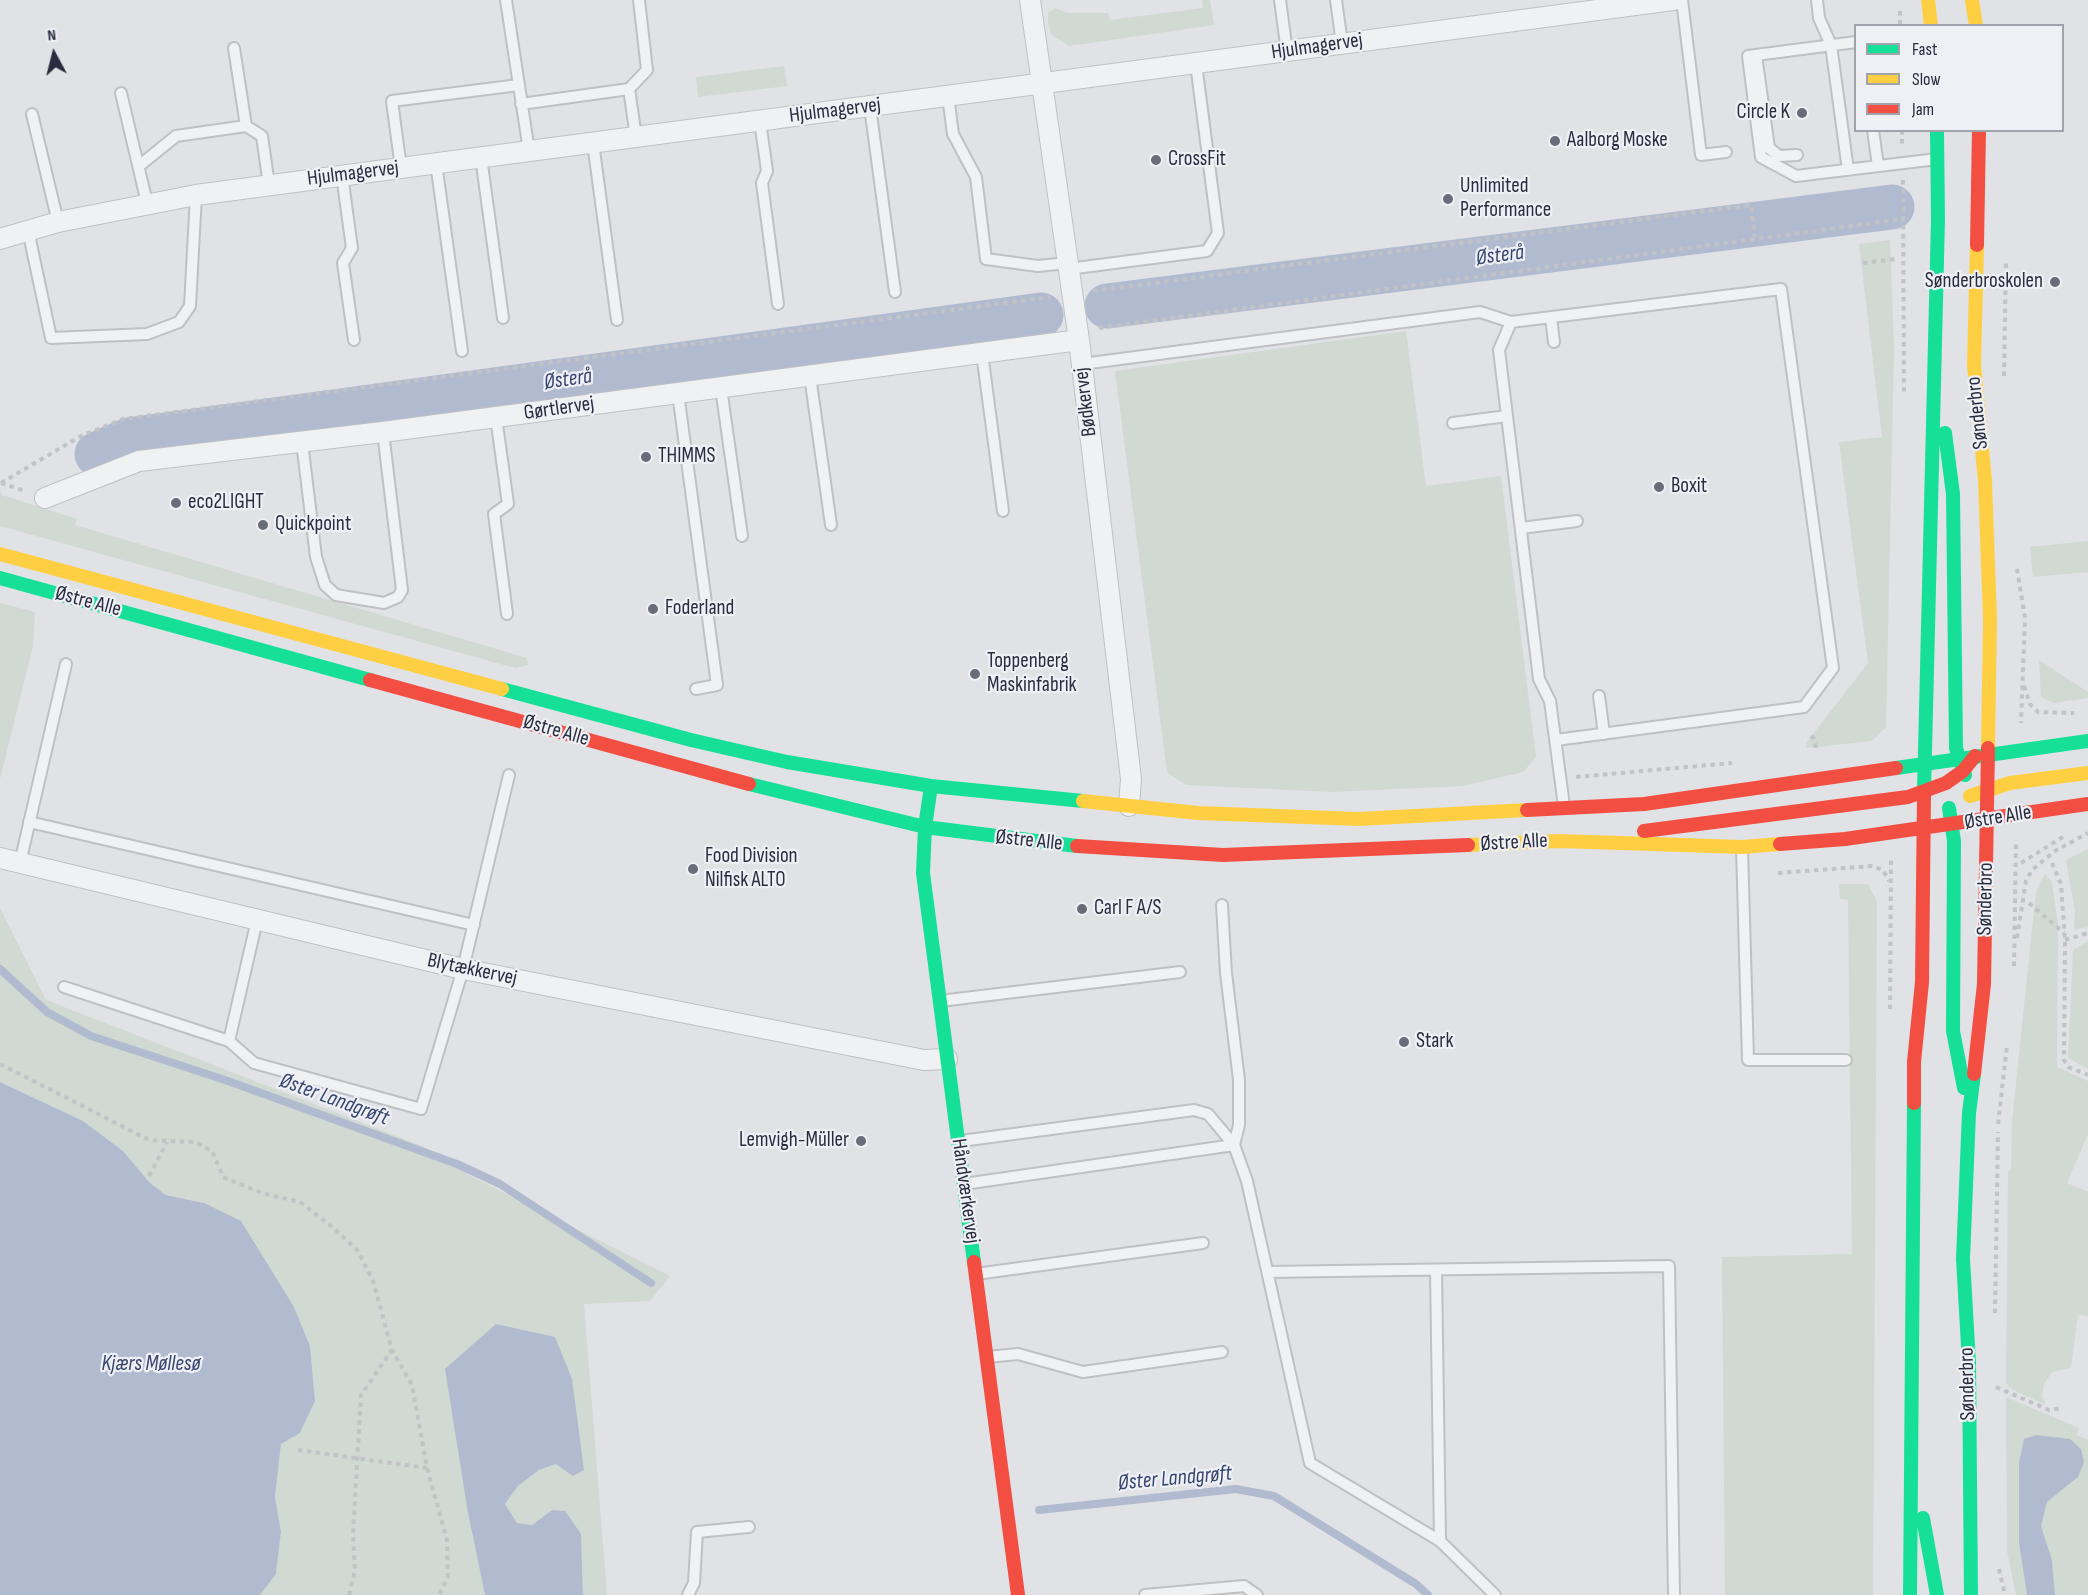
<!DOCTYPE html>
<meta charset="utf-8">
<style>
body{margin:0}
#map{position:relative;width:2088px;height:1595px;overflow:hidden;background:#e1e2e6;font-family:"Sofia Sans Condensed",sans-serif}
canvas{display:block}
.legend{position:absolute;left:1854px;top:24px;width:210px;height:108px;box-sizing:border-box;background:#eff0f5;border:2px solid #a0a2ac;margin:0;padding:8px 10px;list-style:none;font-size:18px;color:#292d3e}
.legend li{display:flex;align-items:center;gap:12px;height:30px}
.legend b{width:30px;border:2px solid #a0a2ac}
.north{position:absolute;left:24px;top:24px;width:60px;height:60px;-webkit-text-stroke:4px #eff0f5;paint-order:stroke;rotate:353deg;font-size:16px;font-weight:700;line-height:24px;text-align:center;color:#292d3e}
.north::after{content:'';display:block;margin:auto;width:21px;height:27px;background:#292d3e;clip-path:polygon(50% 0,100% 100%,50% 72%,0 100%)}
</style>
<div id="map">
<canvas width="2088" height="1595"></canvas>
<ul class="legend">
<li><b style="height:8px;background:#16e098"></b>Fast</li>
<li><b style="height:8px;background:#ffcf43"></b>Slow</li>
<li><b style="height:8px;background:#f24e42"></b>Jam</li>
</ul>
<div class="north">N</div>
</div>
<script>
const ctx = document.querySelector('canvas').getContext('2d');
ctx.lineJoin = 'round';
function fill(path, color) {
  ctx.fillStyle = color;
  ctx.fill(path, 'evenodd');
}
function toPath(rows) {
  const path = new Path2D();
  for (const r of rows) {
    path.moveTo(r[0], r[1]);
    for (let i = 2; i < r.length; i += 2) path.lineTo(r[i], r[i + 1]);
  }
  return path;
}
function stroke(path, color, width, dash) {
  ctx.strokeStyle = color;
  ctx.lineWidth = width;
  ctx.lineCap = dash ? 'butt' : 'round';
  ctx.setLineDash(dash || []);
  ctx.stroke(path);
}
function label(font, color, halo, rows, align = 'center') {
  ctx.font = font + ' "Sofia Sans Condensed",sans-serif';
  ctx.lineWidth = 4.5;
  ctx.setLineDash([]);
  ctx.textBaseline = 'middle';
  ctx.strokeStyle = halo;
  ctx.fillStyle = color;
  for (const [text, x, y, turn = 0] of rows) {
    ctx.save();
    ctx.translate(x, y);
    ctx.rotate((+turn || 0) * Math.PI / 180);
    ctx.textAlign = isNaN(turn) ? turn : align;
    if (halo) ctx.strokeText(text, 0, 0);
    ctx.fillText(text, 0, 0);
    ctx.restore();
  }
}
const green = toPath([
 [1202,0,1210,0,1214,25,1069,46,1052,35,1048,24,1048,13,1055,8,1067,13,1108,13,1110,20,1203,8],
 [784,66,787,86,698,97,696,77],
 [1890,240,1894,348,1886,727,1872,741,1806,748,1806,743,1868,663,1839,442,1882,437,1859,244],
 [1406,331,1426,486,1501,476,1536,757,1523,772,1463,786,1332,792,1186,785,1167,772,1115,371],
 [0,490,2,495,77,519,75,525,527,658,529,665,515,668,0,526],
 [2088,541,2088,572,2033,577,2030,547],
 [0,603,35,612,33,646,0,779],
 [2039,660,2088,692,2088,698,2054,703,2041,697],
 [2088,849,2088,927,2074,930,2075,911,2066,860],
 [2045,874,2052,882,2058,924,2057,1067,2088,1081,2088,1134,2067,1183,2088,1192,2088,1316,2078,1315,2071,1368,2052,1372,2044,1384,2042,1396,2046,1405,2013,1390,2006,1383,2008,1171,2011,1170,2012,1122,2034,910,2037,888],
 [1839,884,1868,884,1877,902,1873,1595,1725,1595,1722,1257,1852,1254,1848,900,1840,899],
 [0,908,46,1000,422,1146,473,1177,670,1276,650,1301,584,1304,607,1595,583,1595,581,1534,552,1510,532,1525,517,1523,505,1504,518,1486,539,1470,556,1464,572,1379,468,1513,485,1595,260,1595,276,1574,281,1532,275,1497,281,1444,300,1433,315,1401,310,1346,294,1307,204,1203,166,1195,150,1183,123,1151,83,1121,0,1082],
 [2088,941,2088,1069,2068,1058,2073,950],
 [2006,1397,2079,1428,2076,1435,2088,1440,2088,1595,2055,1595,2052,1560,2041,1526,2047,1502,2078,1477,2019,1463,2019,1543,2027,1595,2016,1595,2007,1551]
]);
const water = toPath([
 [0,1082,83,1121,123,1151,150,1183,166,1195,204,1203,241,1221,294,1307,310,1346,315,1401,300,1433,281,1444,275,1497,281,1532,276,1574,260,1595,0,1595],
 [496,1324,555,1337,572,1379,584,1470,573,1476,556,1464,539,1470,518,1486,505,1504,517,1523,532,1525,552,1510,565,1511,581,1534,583,1595,485,1595,468,1513,445,1369],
 [2036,1435,2070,1439,2081,1449,2084,1462,2078,1477,2047,1502,2041,1526,2052,1560,2055,1595,2027,1595,2019,1543,2019,1463,2024,1439]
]);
const stream = toPath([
 [0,969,47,1012,91,1036,228,1081,457,1164,500,1184,651,1283],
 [1039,1510,1236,1489,1274,1496,1416,1584,1428,1595]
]);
const river = toPath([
 [1107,306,1892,207],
 [97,454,129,440,1041,315]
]);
const path = toPath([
 [1900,11,1900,26],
 [1902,130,1902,146],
 [1903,180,1904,395],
 [1863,263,1896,259],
 [1093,291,1751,205,1755,237],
 [1099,328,1903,219],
 [2004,376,2006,261],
 [1,483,81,436,123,419,1050,297],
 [1,483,25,491],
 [2017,569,2025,618,2021,723],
 [2024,686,2030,704,2038,712,2074,713],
 [1811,736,1815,740,1816,752],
 [1576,777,1732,763],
 [2021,863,2066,835],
 [2052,863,2061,884,2065,940,2064,1060,2068,1067,2088,1075],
 [1778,873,1872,866,1883,870,1889,881],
 [2029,903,2064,933],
 [2017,938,2026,881,2032,870,2055,851,2088,833],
 [2065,940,2088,933],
 [2014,966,2016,841],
 [1890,1009,1891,858],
 [0,1064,149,1140,195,1142,212,1151,223,1177,262,1193,300,1202,331,1226,358,1251,373,1281,392,1350,412,1385,427,1468,447,1540,448,1577,439,1595],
 [1998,1124,2007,1045],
 [149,1176,167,1142],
 [1995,1313,1998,1132],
 [1996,1387,2049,1410,2062,1408],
 [298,1450,427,1468],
 [1999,1569,2005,1595],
 [349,1595,355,1570,353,1534,361,1395,392,1350]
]);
const lane = toPath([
 [506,0,529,151],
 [1280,0,1287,52],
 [1336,0,1342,44],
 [1682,0,1701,155,1726,152],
 [1817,0,1819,18,1831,45,1848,170],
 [1856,42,1748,56,1761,157,1796,176,1937,159],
 [234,48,246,126,262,136,269,185],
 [1756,55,1769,148,1779,156,1797,155],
 [121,93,147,203],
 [948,96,953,134,976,177,986,259,1038,266,1067,263],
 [521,104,629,89],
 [870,107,895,292],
 [32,114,58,222],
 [760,121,767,171,762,183,778,304],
 [1873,130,1878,166],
 [636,137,629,89,647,70,639,0],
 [593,143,617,320],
 [481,157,503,318],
 [436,163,462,351],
 [139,166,176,136,246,126],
 [401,168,392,101,519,85],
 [342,175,352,248,343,263,354,340],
 [28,230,51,338,147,334,179,322,190,306,196,195],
 [1068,269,1207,251,1218,233,1196,64],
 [1551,318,1554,342],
 [1511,322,1499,350,1539,679,1550,701,1564,806],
 [982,353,1003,511],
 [1082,364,1480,312,1511,322,1781,289,1833,668,1804,707,1556,740],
 [810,376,831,525],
 [721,388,742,536],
 [678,393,717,685,696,689],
 [496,417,508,504,494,514,507,614],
 [1453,423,1507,416],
 [302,442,316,557,325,585,336,595,384,603,398,597,402,590,383,432],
 [1521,528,1577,521],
 [1599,696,1604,734],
 [29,822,474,925],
 [1742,848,1748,1060,1846,1060],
 [20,863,66,664],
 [1222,905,1226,973,1239,1080,1239,1125,1234,1145,1247,1181,1310,1463,1440,1541,1495,1595],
 [257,920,229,1041,254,1063,421,1109,463,969,509,775],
 [64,987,229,1041],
 [940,1001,1180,972],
 [961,1141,1194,1110,1208,1114,1234,1145,964,1184],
 [1436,1270,1440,1541],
 [1268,1272,1669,1266,1674,1595],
 [976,1274,1203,1243],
 [987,1357,1018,1354,1083,1372,1222,1352],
 [688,1595,694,1583,697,1532,749,1527],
 [1145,1595,1244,1586,1257,1595]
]);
const street = toPath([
 [1030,0,1079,340,1131,779,1129,806],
 [0,239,58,222,196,195,1673,0],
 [45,498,139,461,383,432,1079,340],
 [0,858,463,969,924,1060,947,1059]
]);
const fast = toPath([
 [1945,433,1953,494,1956,748,1965,775],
 [0,578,370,680],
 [502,689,691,740,787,762,931,786,1083,801],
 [1896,768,2088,741],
 [749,784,925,827,1077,846],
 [931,786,925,827,923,873,974,1262],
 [1924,792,1938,219,1937,130],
 [1949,808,1954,841,1953,1031,1964,1088],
 [1923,1518,1937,1595],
 [1910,1595,1914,1103],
 [1971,1595,1969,1363,1963,1259,1969,1113,1974,1074]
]);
const slow = toPath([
 [1928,0,1931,26],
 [1972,0,1976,26],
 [1977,245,1974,365,1985,481,1990,619,1988,748],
 [0,554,502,689],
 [1970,796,2010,783,2088,773],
 [1083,801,1198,813,1359,819,1527,810],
 [1468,845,1559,841,1742,847,1780,844]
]);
const jam = toPath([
 [1977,245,1979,130],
 [370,680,749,784],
 [1527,810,1644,804,1896,768],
 [1644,831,1908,797,1946,783,1963,771,1975,756],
 [1780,844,1845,839,2088,804],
 [1077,846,1223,855,1468,845],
 [1974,1074,1984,984,1988,748],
 [1914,1103,1914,1062,1922,982,1924,792],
 [974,1262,1018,1595]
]);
const markers = [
 [1802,113,6,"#696c79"],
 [1555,141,6,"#696c79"],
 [1156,160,6,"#696c79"],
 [1448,199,6,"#696c79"],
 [2055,282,6,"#696c79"],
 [646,457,6,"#696c79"],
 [1659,487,6,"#696c79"],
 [176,503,6,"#696c79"],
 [263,525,6,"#696c79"],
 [653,609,6,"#696c79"],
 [975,674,6,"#696c79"],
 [693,869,6,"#696c79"],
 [1082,909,6,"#696c79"],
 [1404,1042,6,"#696c79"],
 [861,1141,6,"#696c79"]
];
const streetNames = [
 ["Hjulmagervej",1317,47,-8],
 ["Hjulmagervej",835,111,-7],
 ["Hjulmagervej",353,174,-7],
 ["Bødkervej",1086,402,-97],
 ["Gørtlervej",559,409,-8],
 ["Sønderbro",1978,413,-96],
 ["Østre Alle",88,602,15],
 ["Østre Alle",556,731,16],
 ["Østre Alle",1998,818,-9],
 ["Østre Alle",1029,841,6],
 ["Østre Alle",1514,843,-3],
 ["Sønderbro",1986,899,-89],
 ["Blytækkervej",472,970,12],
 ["Håndværkervej",965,1191,82],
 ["Sønderbro",1968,1384,-91]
];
const poiNames = [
 ["Circle K",1790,113,"right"],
 ["Aalborg Moske",1567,141],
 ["CrossFit",1168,160],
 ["Unlimited",1460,187],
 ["Performance",1460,211],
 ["Sønderbroskolen",2043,282,"right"],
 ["THIMMS",658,457],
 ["Boxit",1671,487],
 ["eco2LIGHT",188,503],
 ["Quickpoint",275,525],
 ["Foderland",665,609],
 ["Toppenberg",987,662],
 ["Maskinfabrik",987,686],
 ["Food Division",705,857],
 ["Nilfisk ALTO",705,881],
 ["Carl F A/S",1094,909],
 ["Stark",1416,1042],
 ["Lemvigh-Müller",849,1141,"right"]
];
const waterNames = [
 ["Østerå",1500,256,-7],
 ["Østerå",568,380,-8],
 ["Øster Landgrøft",334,1100,20],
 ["Kjærs Møllesø",151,1364],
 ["Øster Landgrøft",1175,1479,-5]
];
fill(green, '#d0d9d2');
fill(water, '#b1bbd0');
stroke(stream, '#b1bbd0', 8);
stroke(river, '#b1bbd0', 45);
stroke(lane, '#bfc0c4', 14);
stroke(street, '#bfc0c4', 22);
stroke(path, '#c2c3c7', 4, [4.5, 4.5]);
stroke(lane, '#f0f1f3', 10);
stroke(street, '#f0f1f3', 20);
stroke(fast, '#16e098', 14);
stroke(slow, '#ffcf43', 14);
stroke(jam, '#f24e42', 14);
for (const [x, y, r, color] of markers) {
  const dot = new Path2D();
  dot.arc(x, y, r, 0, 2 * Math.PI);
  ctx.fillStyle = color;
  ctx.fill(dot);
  stroke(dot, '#eff0f5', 2);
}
label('21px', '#292d3e', '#eff0f5', streetNames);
label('21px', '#292d3e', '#eff0f5', poiNames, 'left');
label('italic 22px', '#36466f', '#eff0f5', waterNames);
</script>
